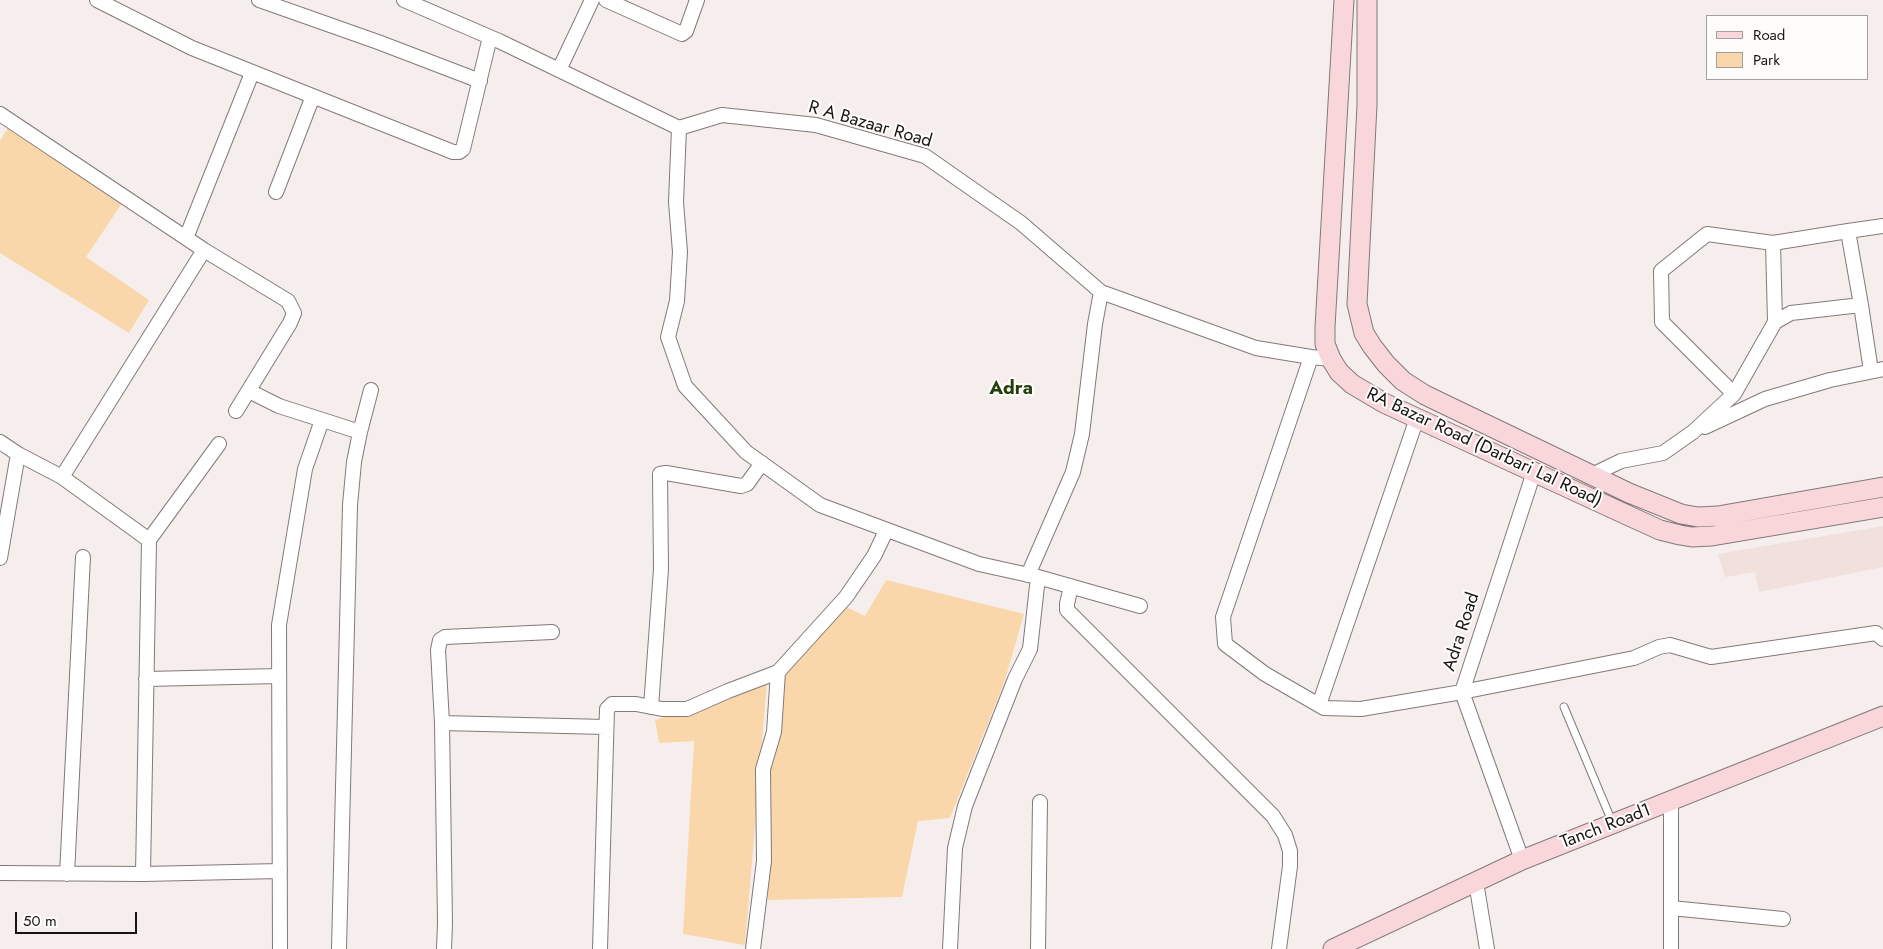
<!DOCTYPE html>
<style>
body{margin:0}
#map{position:relative;width:1883px;height:949px;overflow:hidden;background:#f6eeec;font-family:Jost,sans-serif}
canvas{display:block}
.legend{position:absolute;left:1706px;top:15px;width:162px;height:65px;box-sizing:border-box;background:#fefdfc;border:1px solid #a2a09f;margin:0;padding:6px 9px;list-style:none;font-size:15px;color:#171514}
.legend li{display:flex;align-items:center;gap:10px;height:25px}
.legend b{width:25px;border:1px solid #a2a09f}
.scale{position:absolute;left:15px;top:912px;width:122px;height:22px;box-sizing:border-box;border:2px solid #171514;border-top:0;padding-left:6px;font-size:15px;line-height:18px;white-space:nowrap;color:#171514;-webkit-text-stroke:4px #fefdfc;paint-order:stroke}
</style>
<div id="map">
<canvas width="1883" height="949"></canvas>
<ul class="legend">
<li><b style="height:6px;background:#f8d6d9"></b>Road</li>
<li><b style="height:14px;background:#fad7aa"></b>Park</li>
</ul>
<div class="scale">50 m</div>
</div>
<script>
const ctx = document.querySelector('canvas').getContext('2d');
ctx.lineJoin = 'round';
function fill(path, color) {
  ctx.fillStyle = color;
  ctx.fill(path, 'evenodd');
}
function toPath(rows) {
  const path = new Path2D();
  for (const r of rows) {
    path.moveTo(r[0], r[1]);
    for (let i = 2; i < r.length; i += 2) path.lineTo(r[i], r[i + 1]);
  }
  return path;
}
function stroke(path, color, width, dash) {
  ctx.strokeStyle = color;
  ctx.lineWidth = width;
  ctx.lineCap = dash ? 'butt' : 'round';
  ctx.setLineDash(dash || []);
  ctx.stroke(path);
}
function label(font, color, halo, rows, align = 'center') {
  ctx.font = font + ' Jost,sans-serif';
  ctx.lineWidth = 4;
  ctx.setLineDash([]);
  ctx.textBaseline = 'middle';
  ctx.strokeStyle = halo;
  ctx.fillStyle = color;
  for (const [text, x, y, turn = 0] of rows) {
    ctx.save();
    ctx.translate(x, y);
    ctx.rotate((+turn || 0) * Math.PI / 180);
    ctx.textAlign = isNaN(turn) ? turn : align;
    if (halo) ctx.strokeText(text, 0, 0);
    ctx.fillText(text, 0, 0);
    ctx.restore();
  }
}
const built = toPath([
 [1883,526,1883,567,1759,592,1755,572,1725,577,1718,554]
]);
const green = toPath([
 [10,124,125,199,86,257,149,300,129,333,0,253,0,141],
 [886,580,1024,614,1004,683,950,818,918,821,902,897,768,900,768,769,786,671,846,607,865,616],
 [767,683,745,945,683,934,694,741,659,743,655,720,735,695]
]);
const lane = toPath([
 [1564,707,1613,824]
]);
const street = toPath([
 [97,0,192,48,453,152,459,152,463,149,490,37],
 [259,0,378,42,480,81],
 [404,0,499,41,679,128,722,115,816,125,925,156,1021,223,1101,292,1256,348,1311,357,1331,359],
 [606,0,682,34,686,31,697,0],
 [559,70,592,0],
 [0,114,204,250,288,301,294,313,290,323,236,411],
 [679,128,676,202,680,252,677,301,668,337,685,386,746,452,820,505,979,564,1038,577,1140,606],
 [276,192,313,96],
 [186,238,252,73],
 [1861,305,1871,371],
 [1775,322,1773,243,1848,231],
 [1311,357,1223,617,1225,644,1265,674,1324,708,1361,709,1462,692,1634,658,1659,647,1670,645,1711,657,1876,633,1883,639],
 [249,391,279,406,360,432],
 [1734,394,1662,322,1661,271,1707,234,1773,243],
 [1705,427,1765,399,1830,380,1883,369],
 [0,442,18,454,62,477,149,540,143,874],
 [1592,475,1621,461,1663,453,1693,432,1734,394,1775,322,1791,313,1861,305,1848,231,1883,226],
 [62,477,204,250],
 [149,540,219,444],
 [0,558,18,454],
 [1028,575,1073,472,1082,434,1095,324,1101,292],
 [1071,586,1067,604,1067,610,1273,816,1285,835,1290,851,1290,866,1279,949],
 [146,679,279,676],
 [1319,705,1417,418],
 [651,707,661,569,660,474,666,473,741,486,747,484,762,463],
 [442,723,606,727],
 [1671,802,1671,949],
 [1522,860,1462,692,1534,472],
 [0,873,143,874,280,871],
 [67,874,83,557],
 [1476,882,1487,949],
 [1671,908,1783,919],
 [280,949,279,625,305,469,322,420],
 [339,949,350,505,354,462,360,432,371,390],
 [444,949,445,923,442,723,438,650,440,640,445,637,552,632],
 [600,949,607,709,612,704,636,704,662,709,687,709,728,691,778,672],
 [753,949,764,861,763,769,774,732,778,672,846,597,874,556,886,531],
 [950,949,955,848,965,806,1015,679,1030,649,1038,577],
 [1038,949,1040,802]
]);
const secondary = toPath([
 [1344,0,1325,327,1325,344,1331,359,1339,372,1352,384,1384,403,1627,515,1660,530,1680,535,1692,537,1712,536,1883,507],
 [1367,0,1367,105,1357,304,1364,333,1372,346,1386,364,1403,381,1425,395,1629,493,1681,514,1698,517,1718,516,1883,487],
 [1333,949,1522,860,1883,716]
]);
const streetNames = [
 ["R A Bazaar Road",870,125,16],
 ["RA Bazar Road (Darbari Lal Road)",1484,448,25],
 ["Adra Road",1462,632,-72],
 ["Tanch Road1",1606,827,-21]
];
const neighbourhoodNames = [
 ["Adra",1011,389]
];
fill(built, '#f1e0dc');
fill(green, '#fad7aa');
stroke(lane, '#817a78', 9);
stroke(street, '#817a78', 16);
stroke(secondary, '#817a78', 21);
stroke(lane, '#fff', 7);
stroke(street, '#fff', 14);
stroke(secondary, '#f8d6d9', 19);
label('18px', '#171514', '#fefdfc', streetNames);
label('bold 19px', '#273f0d', '#fefdfc', neighbourhoodNames);
</script>
